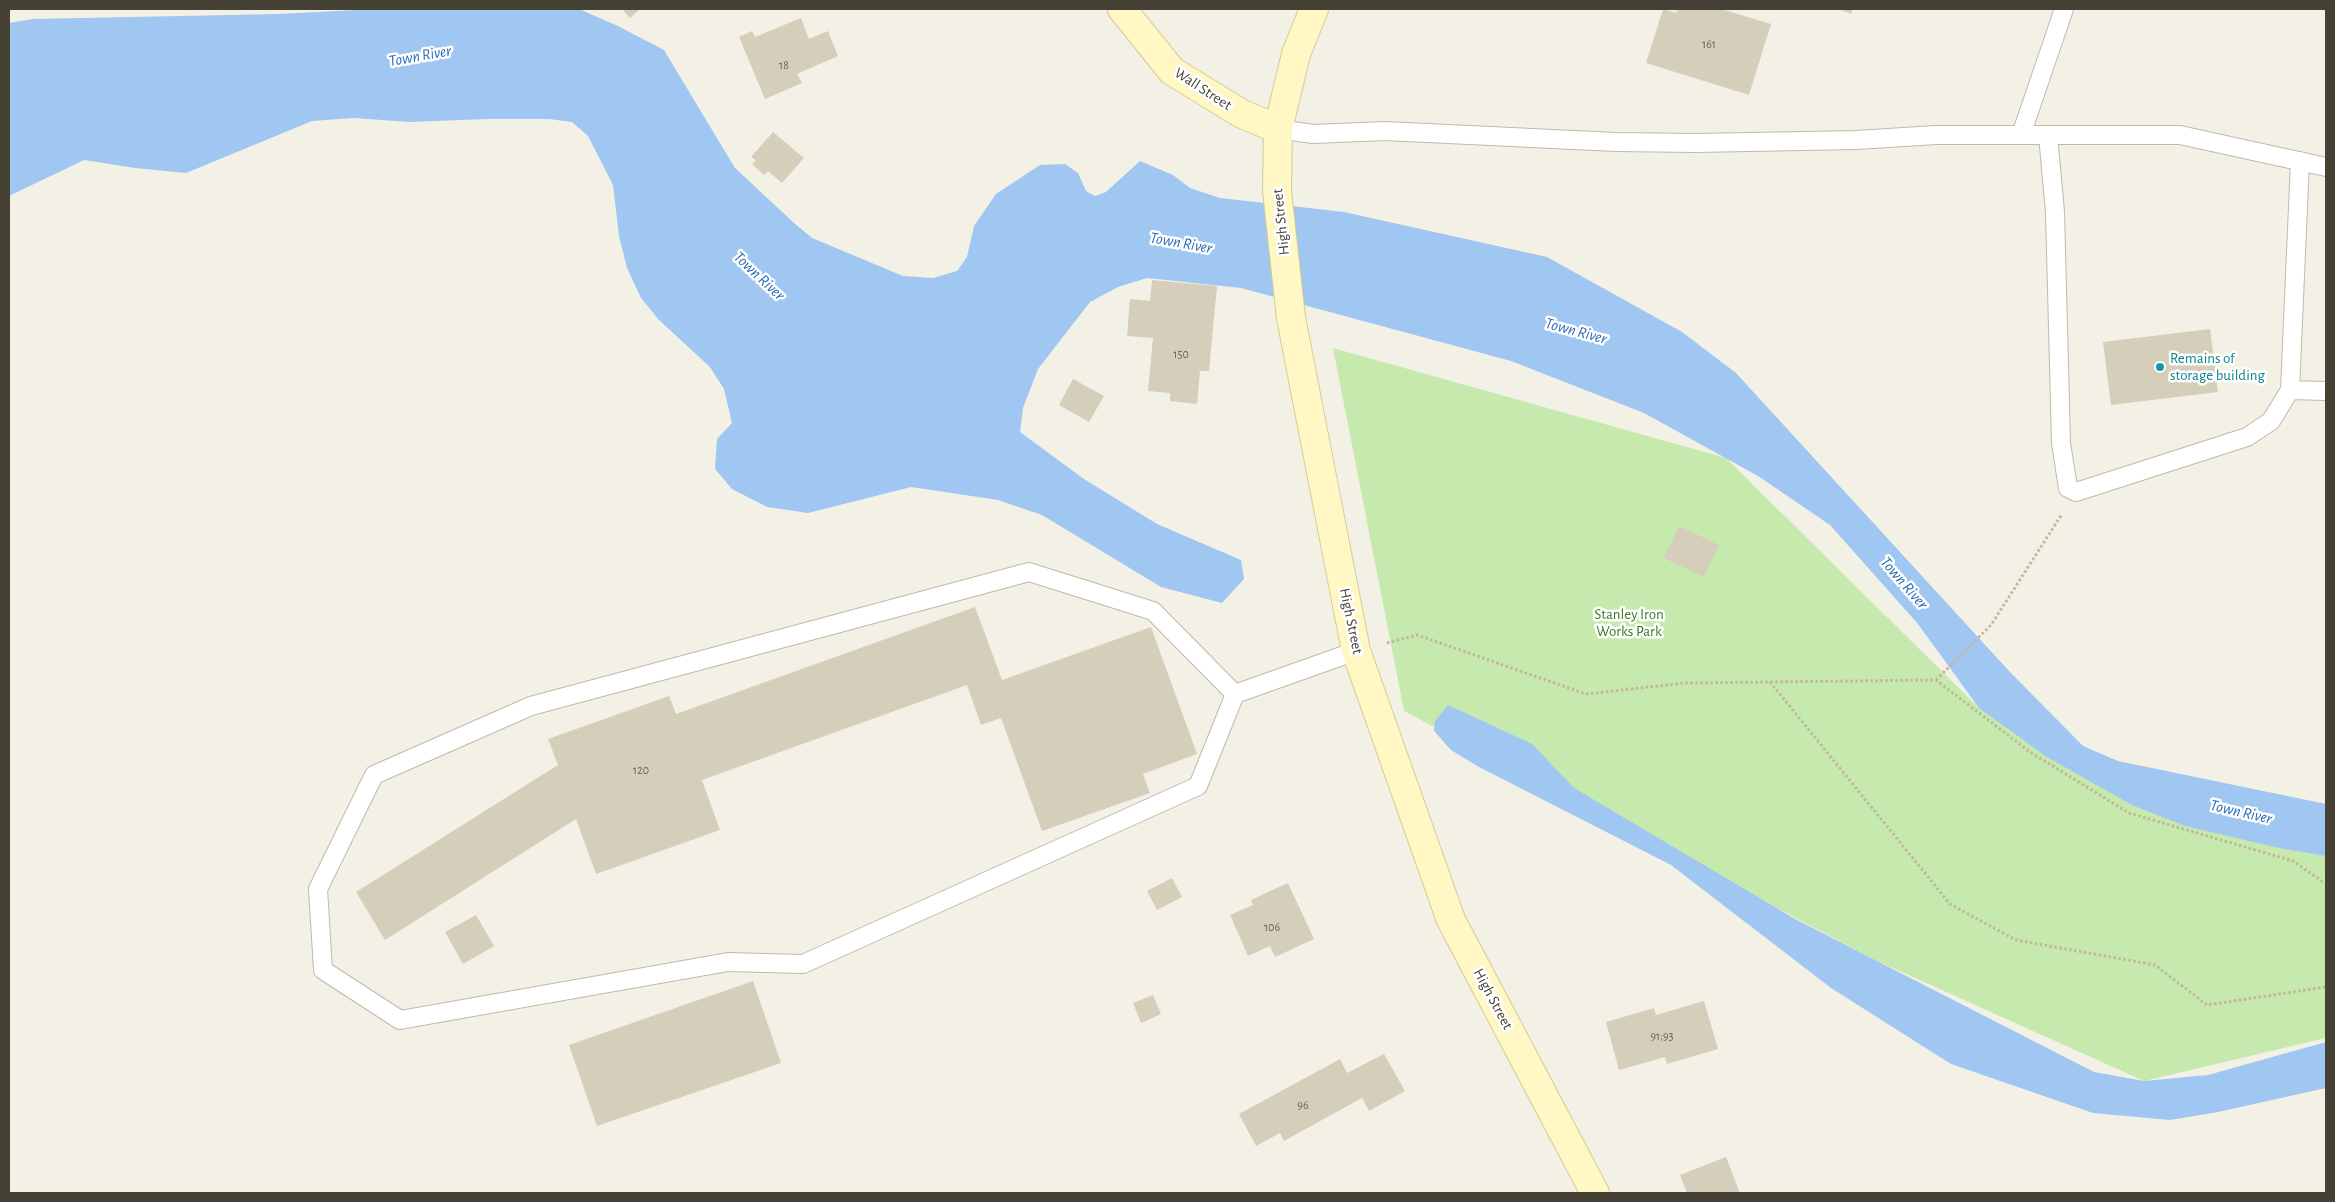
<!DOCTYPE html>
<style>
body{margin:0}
#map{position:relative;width:2335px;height:1202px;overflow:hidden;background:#f3f1e5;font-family:"Alegreya Sans",sans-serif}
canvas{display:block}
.frame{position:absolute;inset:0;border:10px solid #464135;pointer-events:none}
</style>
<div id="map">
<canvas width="2335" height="1202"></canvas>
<div class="frame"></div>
</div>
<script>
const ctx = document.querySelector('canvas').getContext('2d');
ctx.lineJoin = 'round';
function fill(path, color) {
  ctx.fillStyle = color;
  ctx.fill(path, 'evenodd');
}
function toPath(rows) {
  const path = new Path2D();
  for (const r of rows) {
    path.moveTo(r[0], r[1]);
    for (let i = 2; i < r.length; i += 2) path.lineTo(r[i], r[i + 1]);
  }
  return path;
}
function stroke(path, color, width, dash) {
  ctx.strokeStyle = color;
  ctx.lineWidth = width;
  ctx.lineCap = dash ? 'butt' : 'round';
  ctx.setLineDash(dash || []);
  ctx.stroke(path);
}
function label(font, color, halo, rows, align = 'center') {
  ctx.font = font + ' "Alegreya Sans",sans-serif';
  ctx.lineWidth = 5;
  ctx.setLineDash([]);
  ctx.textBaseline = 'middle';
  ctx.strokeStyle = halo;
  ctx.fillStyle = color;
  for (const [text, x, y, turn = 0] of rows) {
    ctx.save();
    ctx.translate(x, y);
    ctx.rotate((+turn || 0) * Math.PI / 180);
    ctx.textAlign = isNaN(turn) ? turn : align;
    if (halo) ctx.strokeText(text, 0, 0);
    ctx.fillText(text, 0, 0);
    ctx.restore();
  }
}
const green = toPath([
 [1333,348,1726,458,1979,708,2326,850,2326,1038,2144,1081,1873,959,1404,711]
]);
const water = toPath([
 [377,9,579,9,618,26,664,50,735,168,794,223,812,238,903,276,933,278,957,271,967,257,974,226,996,194,1040,165,1065,164,1078,173,1086,191,1095,196,1106,192,1140,161,1173,175,1190,188,1220,198,1344,212,1547,257,1682,332,1736,373,2009,671,2083,746,2118,761,2326,804,2326,856,2279,848,2185,826,2132,805,2047,757,1979,708,1918,624,1830,525,1758,476,1644,413,1511,361,1241,288,1147,278,1118,287,1090,302,1038,369,1023,408,1020,432,1084,479,1157,524,1241,560,1244,579,1222,603,1161,587,1042,515,998,500,911,487,808,513,767,507,732,489,715,469,717,439,732,423,724,389,710,367,659,320,641,298,627,268,619,236,613,185,588,136,572,122,549,119,488,119,409,122,354,118,312,121,186,173,135,168,84,160,9,196,9,23,33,19,278,14],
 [1448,705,1532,744,1574,788,1795,919,2094,1072,2144,1081,2208,1075,2326,1042,2326,1088,2218,1112,2170,1120,2093,1113,1951,1064,1831,988,1671,865,1479,767,1451,750,1434,731,1435,721]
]);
const building = toPath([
 [622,9,640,9,630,18],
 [1663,9,1676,13,1678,9,1721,9,1771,24,1749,95,1646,63],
 [1839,9,1853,9,1851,14],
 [801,18,809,39,828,31,838,56,797,74,802,83,765,99,739,37,752,31,755,37],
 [773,132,804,158,782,183,768,171,764,175,752,164,756,160,751,157],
 [1152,280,1217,286,1209,371,1200,371,1197,404,1170,401,1170,393,1148,391,1153,338,1127,336,1130,299,1150,301],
 [2210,329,2218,392,2111,405,2103,342],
 [1073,379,1104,396,1089,422,1059,405],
 [1679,526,1719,545,1704,577,1664,558],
 [975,607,1002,680,1151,627,1197,754,1143,774,1150,793,1042,831,1001,718,981,725,967,685,702,780,720,830,596,874,576,819,385,940,356,892,558,765,548,739,669,696,676,714],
 [1172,878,1182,897,1157,910,1147,891],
 [1288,883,1314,939,1275,957,1270,946,1248,956,1230,915,1253,905,1251,900],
 [476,915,494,946,463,964,445,932],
 [753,981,781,1063,597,1126,569,1045],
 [1153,995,1161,1014,1141,1023,1133,1003],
 [1704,1001,1718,1049,1667,1064,1665,1057,1619,1070,1606,1022,1654,1008,1656,1015],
 [1384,1054,1405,1091,1369,1111,1362,1098,1284,1141,1280,1133,1256,1146,1239,1114,1340,1059,1347,1073],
 [1726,1157,1740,1193,1687,1193,1680,1175]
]);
const path = toPath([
 [1387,643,1417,635,1586,694,1685,683,1936,680,2030,752,2129,813,2293,861,2326,884],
 [1936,680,1991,625,2062,514],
 [1770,682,1950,904,2016,940,2155,965,2207,1005,2326,987]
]);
const lane = toPath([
 [1278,129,1313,134,1385,131,1616,142,1696,143,1856,140,1936,135,2180,135,2326,167],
 [2021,135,2064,9],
 [2048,135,2055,212,2061,443,2068,488,2076,492,2247,437,2271,421,2290,390,2300,161],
 [2290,390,2326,391],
 [1235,694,1153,611,1029,572,531,706,374,775,318,889,323,970,400,1020,728,962,803,964,1198,786,1235,694,1356,651]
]);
const secondary = toPath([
 [1122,9,1172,71,1242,114,1278,129],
 [1314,9,1296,54,1278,129,1277,191,1291,318,1356,651,1451,920,1595,1193]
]);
const markers = [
 [2160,367,5,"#0f9aa8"]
];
const numberNames = [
 ["161",1709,44],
 ["18",784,65],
 ["150",1181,354],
 ["120",641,770],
 ["106",1272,927],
 ["91;93",1662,1036],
 ["96",1303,1105]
];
const streetNames = [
 ["Wall Street",1203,89,33],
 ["High Street",1281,222,-96],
 ["High Street",1351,621,78],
 ["High Street",1493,999,62]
];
const cultureNames = [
 ["Remains of",2170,358],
 ["storage building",2170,375]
];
const parkNames = [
 ["Stanley Iron",1629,614],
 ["Works Park",1629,631]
];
const waterNames = [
 ["Town River",420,56,-10],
 ["Town River",1181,243,10],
 ["Town River",759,276,43],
 ["Town River",1576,331,15],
 ["Town River",1904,583,49],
 ["Town River",2241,812,13]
];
fill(green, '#c6e9ad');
fill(water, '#a0c6f2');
fill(building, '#d5cebb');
stroke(lane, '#bfbaa8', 20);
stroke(secondary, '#d5cb94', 30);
stroke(path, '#c1b899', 3, [2.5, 2.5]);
stroke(lane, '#fff', 18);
stroke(secondary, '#fff8c4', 28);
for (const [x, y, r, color] of markers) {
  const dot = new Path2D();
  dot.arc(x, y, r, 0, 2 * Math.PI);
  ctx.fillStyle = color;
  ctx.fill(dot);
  stroke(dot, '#fff', 2);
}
label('12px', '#6a6456', null, numberNames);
label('15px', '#464135', '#fff', streetNames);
label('15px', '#0d838f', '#fff', cultureNames, 'left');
label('15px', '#3b7926', '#fff', parkNames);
label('italic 16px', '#2b69b5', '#fff', waterNames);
</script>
